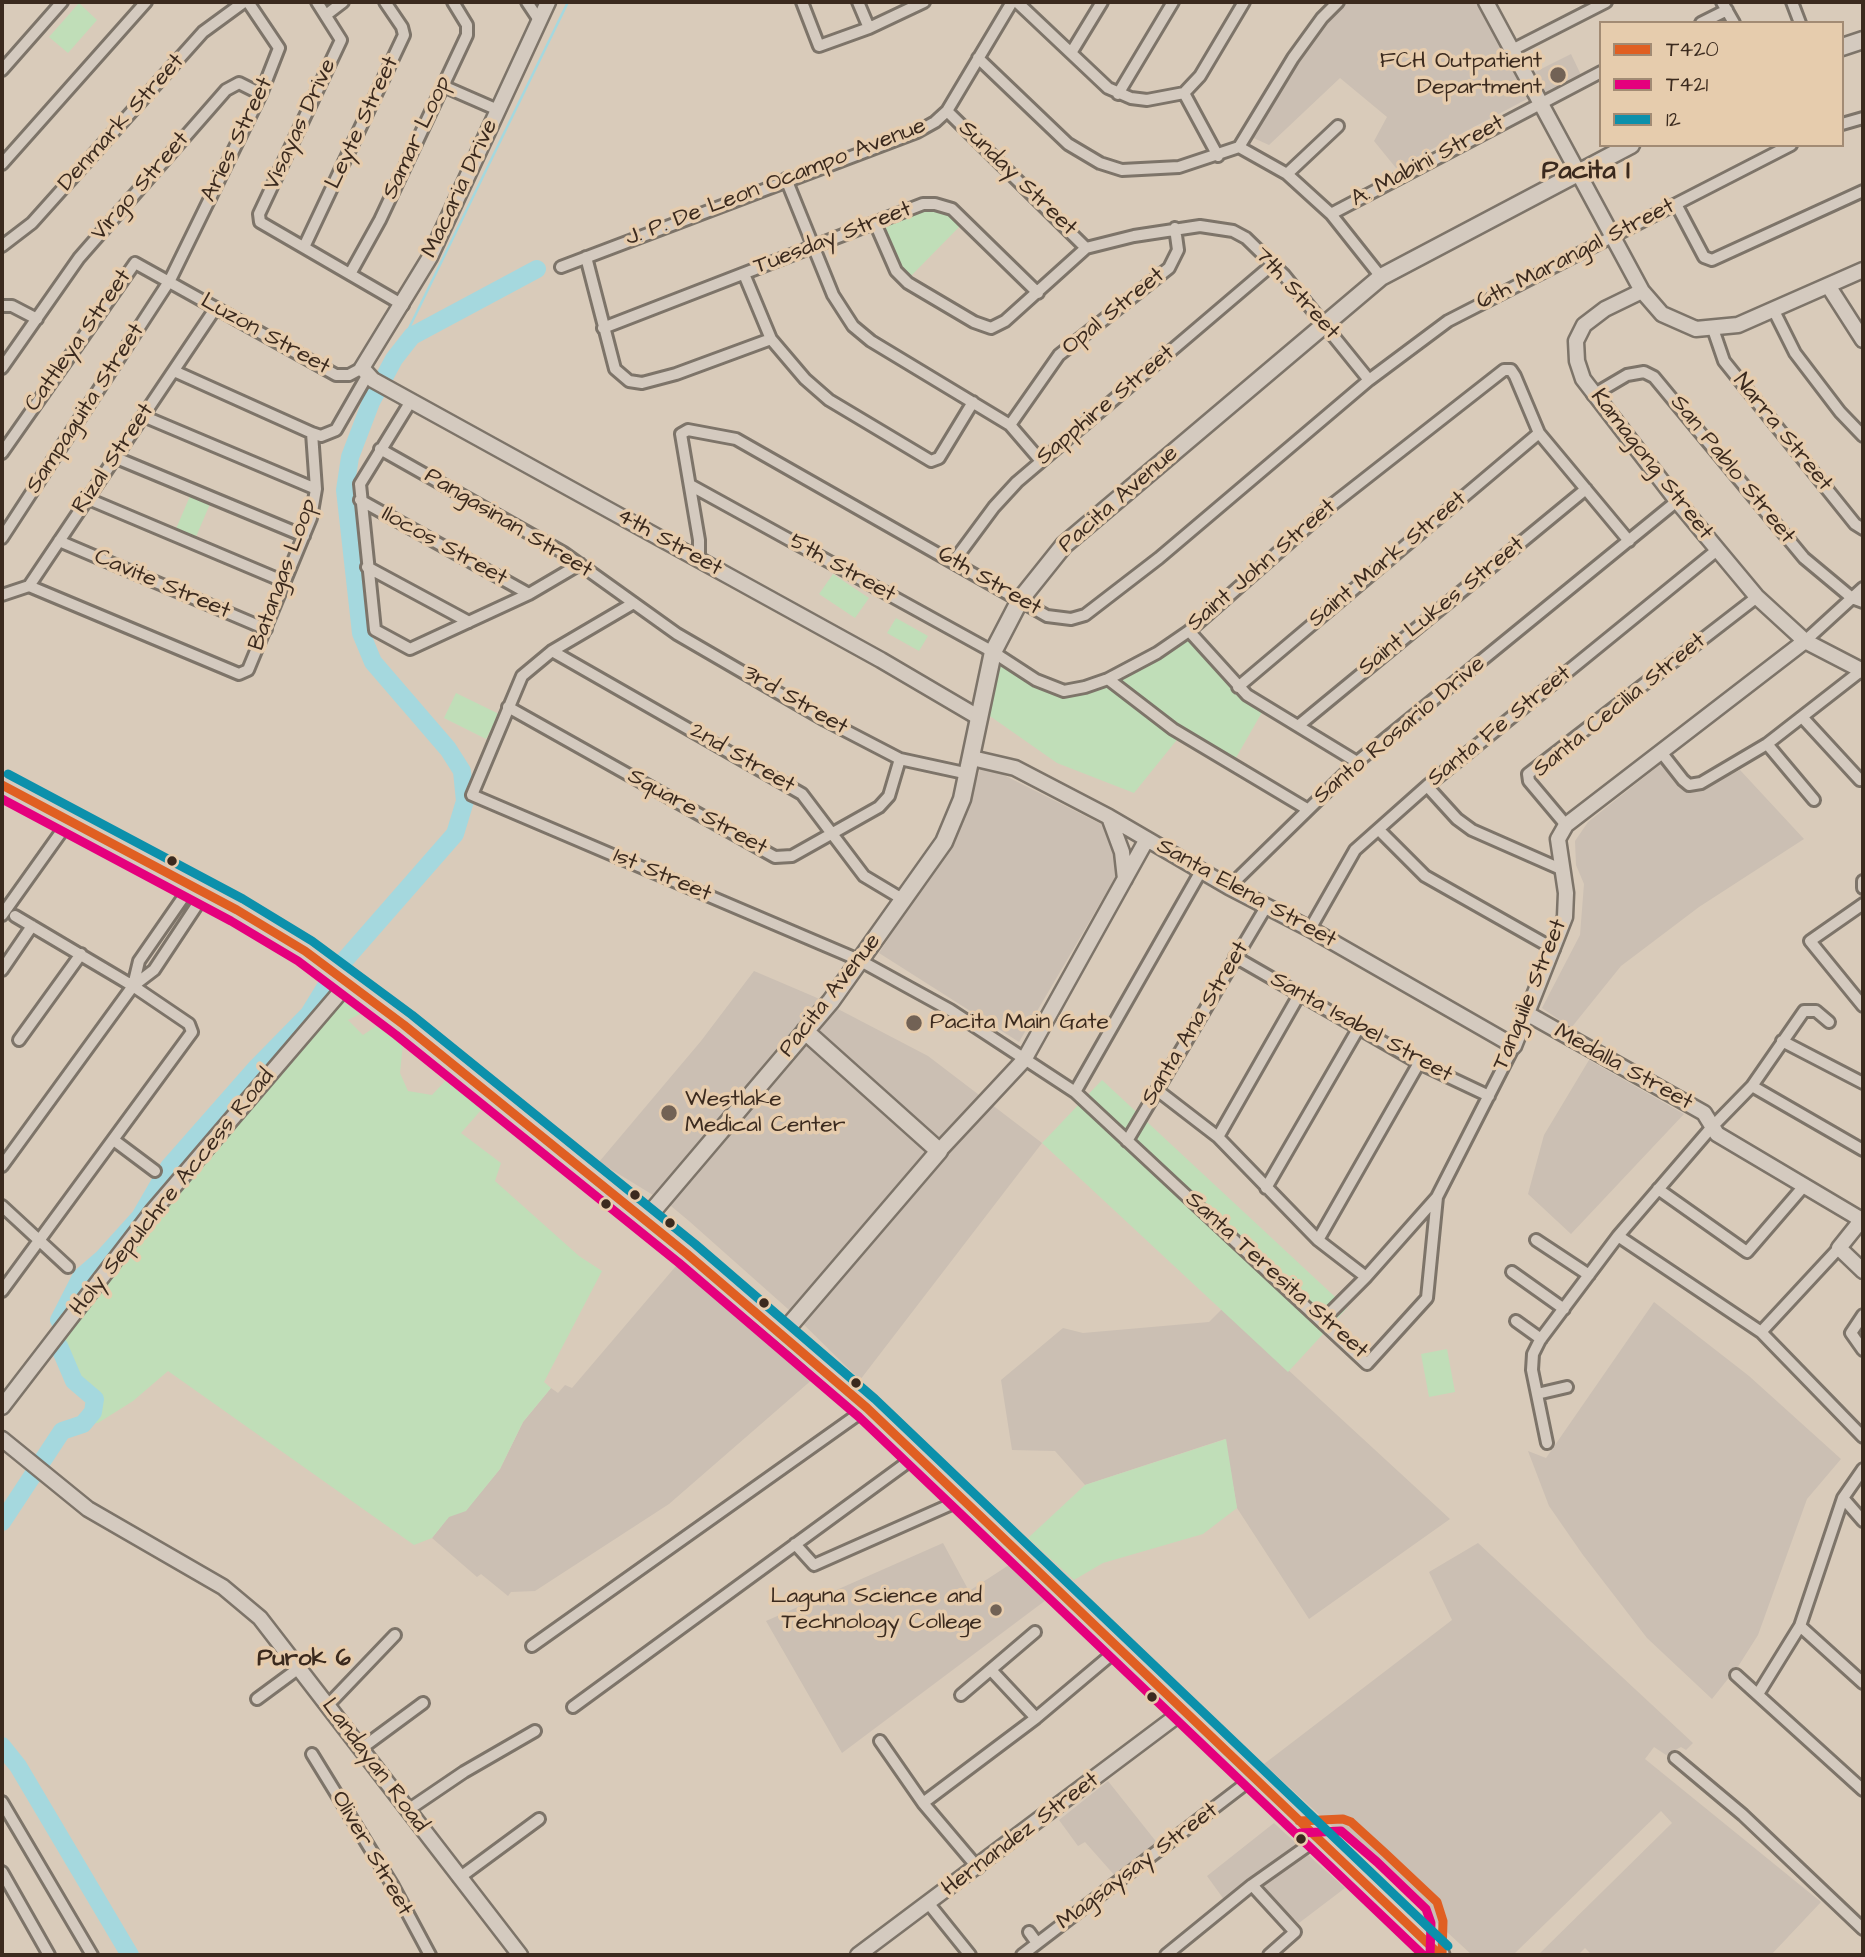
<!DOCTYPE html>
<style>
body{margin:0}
#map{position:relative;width:1865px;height:1957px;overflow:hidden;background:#d9cbba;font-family:"Architects Daughter",sans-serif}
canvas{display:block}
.frame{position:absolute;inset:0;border:4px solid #3b2a1e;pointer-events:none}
.legend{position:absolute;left:1599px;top:21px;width:245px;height:126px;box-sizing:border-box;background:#e6ccad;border:2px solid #a28b74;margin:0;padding:9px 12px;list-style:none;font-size:21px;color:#3b2a1e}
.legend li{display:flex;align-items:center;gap:14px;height:35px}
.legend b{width:35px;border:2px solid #a28b74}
</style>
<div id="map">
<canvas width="1865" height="1957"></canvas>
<div class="frame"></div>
<ul class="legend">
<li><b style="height:9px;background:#e05f22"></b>T420</li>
<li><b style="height:9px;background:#e5007d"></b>T421</li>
<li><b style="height:9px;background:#0c90ab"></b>12</li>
</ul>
</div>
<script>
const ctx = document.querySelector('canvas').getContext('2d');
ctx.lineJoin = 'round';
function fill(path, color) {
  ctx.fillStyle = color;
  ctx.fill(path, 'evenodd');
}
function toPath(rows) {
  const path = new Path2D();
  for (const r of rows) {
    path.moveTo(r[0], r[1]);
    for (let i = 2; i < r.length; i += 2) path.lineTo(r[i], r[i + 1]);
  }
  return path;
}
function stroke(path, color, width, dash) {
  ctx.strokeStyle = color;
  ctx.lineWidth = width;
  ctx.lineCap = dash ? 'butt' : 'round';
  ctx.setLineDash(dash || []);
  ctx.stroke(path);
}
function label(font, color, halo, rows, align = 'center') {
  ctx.font = font + ' "Architects Daughter",sans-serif';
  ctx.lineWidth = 7;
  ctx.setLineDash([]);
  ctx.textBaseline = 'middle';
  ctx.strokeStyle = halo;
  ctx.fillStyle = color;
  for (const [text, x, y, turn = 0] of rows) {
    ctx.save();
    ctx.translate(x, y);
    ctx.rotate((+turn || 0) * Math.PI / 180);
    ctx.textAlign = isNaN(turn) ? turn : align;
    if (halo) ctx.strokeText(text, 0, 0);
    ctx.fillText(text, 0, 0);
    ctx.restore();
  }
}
const built = toPath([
 [1349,2,1478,2,1529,98,1396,168,1374,141,1387,117,1340,78,1269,145,1249,136,1331,11],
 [1571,54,1582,77,1546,95,1535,72],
 [1667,759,1695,792,1740,770,1804,839,1699,907,1621,966,1571,1028,1542,1008,1580,935,1584,884,1576,865,1575,841,1588,822],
 [982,764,1105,826,1119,871,1019,1042,879,953,962,823],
 [754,971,815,997,928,1056,1042,1143,860,1380,788,1309,689,1221,671,1206,599,1162,701,1041],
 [1589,1060,1684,1114,1571,1234,1528,1194,1544,1135],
 [676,1266,814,1378,669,1504,535,1591,511,1592,508,1596,481,1574,477,1577,432,1538,449,1516,466,1510,500,1469,523,1422,551,1388,558,1393,565,1385,572,1388],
 [1654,1302,1749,1376,1841,1459,1807,1499,1758,1635,1739,1665,1712,1699,1647,1638,1583,1555,1549,1506,1528,1451,1546,1458],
 [1222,1309,1450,1519,1309,1619,1237,1508,1225,1439,1085,1485,1055,1451,1012,1450,1001,1380,1063,1328,1083,1333,1209,1322],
 [943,1543,969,1591,1009,1565,1046,1600,842,1753,766,1621],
 [1478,1543,1693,1743,1686,1750,1681,1747,1666,1755,1654,1747,1645,1759,1821,1902,1771,1955,1592,1955,1585,1948,1578,1955,1538,1955,1672,1823,1661,1811,1513,1955,1472,1955,1264,1764,1452,1620,1429,1572],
 [1108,1781,1158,1844,1116,1877,1085,1842,1078,1846,1059,1820],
 [1274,1823,1298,1845,1225,1901,1207,1876],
 [1307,1854,1345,1888,1299,1923,1265,1892,1265,1882]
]);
const green = toPath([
 [79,3,97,20,68,53,49,37],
 [935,204,963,223,907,280,875,223],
 [190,496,210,504,195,539,175,531],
 [833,574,869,598,855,618,819,594],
 [896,618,928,636,919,651,887,633],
 [1189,637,1265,707,1233,763,1173,729,1110,679],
 [995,654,1064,692,1108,679,1180,736,1134,793,1057,763,987,714],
 [456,693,499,714,486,739,444,718],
 [334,986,372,1008,348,1020,363,1035,381,1023,403,1044,400,1073,408,1091,432,1095,449,1077,482,1109,461,1133,501,1163,495,1181,579,1256,602,1271,544,1382,551,1388,523,1422,500,1469,466,1511,449,1517,432,1538,414,1545,168,1371,133,1401,98,1423,83,1424,93,1412,95,1399,74,1381,59,1346,59,1320,81,1277,103,1258,140,1217,178,1166,268,1065,312,1024],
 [1102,1080,1347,1308,1288,1372,1042,1143],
 [1447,1349,1455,1392,1429,1397,1421,1354],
 [1226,1439,1237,1508,1203,1534,1103,1563,1074,1580,1028,1538,1085,1485]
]);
const stream = toPath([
 [394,359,568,2]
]);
const river = toPath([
 [59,1320,81,1277,103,1258,140,1217,169,1167,257,1067,309,1014,336,970,455,834,465,801,462,771,448,749,373,662,361,633,345,490,350,457,371,402,394,359,412,336,537,269],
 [2,1522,62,1431,83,1424,93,1412,95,1399,74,1381,59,1346],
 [2,1746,18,1766,130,1955]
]);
const minor = toPath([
 [317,2,341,40,259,214,260,222,403,305],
 [527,2,539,20],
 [802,2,819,46,869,28,924,2],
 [858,2,869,28],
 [1017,2,1108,88,1131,98,1147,100,1184,93,1200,76,1244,2],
 [1722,2,1734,23],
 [1792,2,1800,23],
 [326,15,343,2],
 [1701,23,1727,10],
 [1512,50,1606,2],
 [1071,53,1102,2],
 [978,58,1068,144,1100,163,1122,170,1179,167,1239,147],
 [2,70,62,2],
 [443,86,498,110],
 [1184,93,1218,156],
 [1118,94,1173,2],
 [947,111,1086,248],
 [1842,124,1863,118],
 [1239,147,1287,174,1331,214,1381,277],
 [1239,147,1293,58,1322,18,1338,2],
 [2,164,146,2],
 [1287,174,1338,126],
 [786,179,833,295,853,326,871,341,1010,425,1041,461],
 [1676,204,1704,257,1712,260,1863,191],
 [1331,214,1601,72],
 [875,223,896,271,908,283,974,322,991,328,1005,321,1086,248,1134,236,1200,226,1233,231,1246,238,1284,275,1369,380],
 [2,246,32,223,203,32,244,2],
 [304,247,404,35,402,27,385,2],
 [586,257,615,369,629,381,642,383,676,374,771,339],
 [561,267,917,132,935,122,947,111,1012,2],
 [350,274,380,220,467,35,467,25,453,2],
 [744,274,771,339,805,379,829,400,931,461,939,458,973,402],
 [2,306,12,306,37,319],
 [1774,311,1795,353,1840,412,1863,436],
 [603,328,923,204,935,204,952,209,1038,293],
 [1713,329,1724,361,1855,524,1863,529],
 [2,368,79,258,226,90,239,83,261,94],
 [1593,395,1627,375,1644,372,1654,377,1804,558,1852,598,1863,602],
 [411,401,360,484,375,630,410,649,529,594,580,564],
 [143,416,316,489],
 [1010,425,1059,355,1169,268,1178,250,1175,228],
 [312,433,321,436,336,430,367,376],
 [380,449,564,553,677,634,825,720,900,759,969,774],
 [2,453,135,263,336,375,349,375,362,368],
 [114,457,304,536],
 [690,485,993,652,1036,680,1064,691,1085,687,1108,679,1157,653,1189,631,1333,504,1504,370,1511,370,1515,376,1539,433,1629,541],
 [86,498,285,582],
 [360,500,529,594],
 [2,538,170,280,261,94,279,48,248,2],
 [59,541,266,629],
 [699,559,699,540,681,434,688,430,736,439,1047,616,1071,619,1085,615,1159,558,1369,380,1448,321,1791,145],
 [954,561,994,507,1017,482,1273,264],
 [367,567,469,622],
 [29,586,239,674,248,670,311,518,316,489,312,433,174,371],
 [2,595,29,586,215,309],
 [632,604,552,651,522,676,472,795,859,960,950,1010,1075,1092,1367,1364,1427,1298,1437,1197],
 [1189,631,1247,695,1357,762],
 [1805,641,1863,588],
 [552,651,802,794,864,876,904,900],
 [1108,679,1173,729,1307,809],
 [1238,687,1539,433],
 [508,707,775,857,792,856,879,807,889,796,900,759],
 [1802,717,1860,780,1863,778],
 [1298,726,1586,489],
 [1767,744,1814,800],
 [1661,752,1683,780,1689,785,1701,783,1767,744,1862,670],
 [1427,786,1457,819,1472,830,1563,870],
 [1566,825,1529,781,1528,774,1757,597],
 [1379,830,1425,876,1554,949],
 [1863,881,1863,888],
 [1229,887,1357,762,1677,501],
 [1863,904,1810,941,1863,1006],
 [2,915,69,821],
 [1310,929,1355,850,1427,786,1717,550],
 [1235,957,1419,1063,1489,1096],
 [2,970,32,926],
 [133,986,139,961,191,886],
 [19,1040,81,954],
 [1782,1041,1863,1083],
 [1752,1086,1863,1150],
 [1157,1090,1218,1137,1318,1240,1366,1277],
 [1075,1092,1201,871],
 [1218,1137,1299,995],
 [115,1141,155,1171],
 [1127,1141,1266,907],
 [2,1166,133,986,154,970,205,893],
 [1266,1188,1358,1029],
 [1658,1189,1747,1252,1804,1186],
 [2,1206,68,1267],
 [1618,1236,1761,1332,1863,1437],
 [1318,1240,1419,1063],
 [1536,1240,1589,1275],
 [1512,1272,1564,1309],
 [2,1291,192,1032,189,1024,133,986,15,916],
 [1863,1315,1851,1333,1863,1350],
 [1322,1321,1366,1277,1437,1197,1514,1046],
 [1516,1321,1541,1339],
 [1761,1332,1839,1248],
 [1537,1394,1567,1387],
 [1547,1443,1532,1370,1533,1354,1540,1340,1618,1236,1711,1128,1752,1086,1804,1011,1816,1011,1829,1022],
 [1843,1498,1863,1521],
 [795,1544,814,1565,963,1499],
 [1800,1626,1863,1683],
 [532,1646,867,1408],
 [991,1670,1036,1718],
 [1736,1675,1863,1790],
 [1758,1694,1800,1626,1843,1498,1863,1469],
 [961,1695,1035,1632],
 [257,1699,299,1668],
 [328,1705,395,1635],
 [573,1707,916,1456],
 [880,1741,923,1803,978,1868],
 [362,1748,423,1703],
 [312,1754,393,1886,430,1955],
 [1675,1758,1743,1815,1863,1929],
 [2,1802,92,1955],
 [923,1803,1036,1718,1118,1649],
 [408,1810,464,1772,535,1731],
 [2,1872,49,1955],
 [459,1878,539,1819],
 [1252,1885,1295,1932,1269,1955],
 [929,1904,970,1955],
 [1029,1932,1037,1943],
 [1022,1955,1253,1778],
 [1166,1955,1252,1885,1317,1839]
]);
const tertiary = toPath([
 [548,2,430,257,362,368,373,380,881,660,978,717],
 [1486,2,1642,291,1662,314,1696,329,1738,325,1863,270],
 [1829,287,1863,340],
 [1642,291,1605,309,1584,325,1576,341,1577,361,1583,379,1677,501,1757,597,1805,641,1863,671],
 [972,758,1015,768,1109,817,1229,887,1310,929,1514,1046,1565,917,1566,893,1558,839,1566,825,1805,641],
 [1109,817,1122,852,1125,879],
 [1528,1014,1704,1113,1717,1134,1862,1220],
 [939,1151,1024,1060,1147,839],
 [1863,1218,1839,1248,1863,1271],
 [2,1407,152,1212,349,982],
 [2,1439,88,1509,223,1587,260,1618,520,1955],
 [858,1955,1182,1712]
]);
const secondary = toPath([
 [1842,47,1863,40],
 [645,1220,831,1001,944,842,962,799,993,652,1020,600,1064,545,1381,277,1631,145],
 [783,1333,939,1151,805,1031]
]);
const trunk = toPath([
 [2,785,237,910,305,951,404,1025,687,1254,796,1345,867,1408,1440,1955]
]);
const bus1 = toPath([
 [2,785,237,910,305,951,404,1025,687,1254,867,1408,1440,1955],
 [1299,1821,1343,1819,1351,1822,1385,1853,1437,1902,1443,1921,1442,1955]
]);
const bus2 = toPath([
 [2,799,231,921,298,961,396,1035,679,1263,859,1417,1423,1955],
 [1300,1833,1341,1831,1377,1862,1426,1909,1431,1923,1430,1955]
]);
const bus3 = toPath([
 [8,774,243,899,312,941,412,1015,695,1244,875,1399,1448,1946]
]);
const markers = [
 [1558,75,9,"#726255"],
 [172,861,6,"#3b2a1e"],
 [914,1023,9,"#726255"],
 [669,1113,9,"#726255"],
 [635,1195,6,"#3b2a1e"],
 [606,1204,6,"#3b2a1e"],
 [670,1223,6,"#3b2a1e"],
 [764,1303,6,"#3b2a1e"],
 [856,1383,6,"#3b2a1e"],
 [996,1610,7,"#726255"],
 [1152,1697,6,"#3b2a1e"],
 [1301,1839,6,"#3b2a1e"]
];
const poiNames = [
 ["FCH Outpatient",1542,62],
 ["Department",1542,88],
 ["Pacita Main Gate",930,1023,"left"],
 ["Westlake",685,1100,"left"],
 ["Medical Center",685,1126,"left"],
 ["Laguna Science and",982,1597],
 ["Technology College",982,1623]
];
const streetNames = [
 ["Denmark Street",122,123,-48],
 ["Leyte Street",363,123,-65],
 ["Visayas Drive",301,125,-65],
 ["Samar Loop",418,138,-65],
 ["Aries Street",238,140,-64],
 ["A. Mabini Street",1428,162,-28],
 ["Sunday Street",1017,179,44],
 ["J. P. De Leon Ocampo Avenue",776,183,-21],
 ["Virgo Street",141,187,-49],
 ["Macaria Drive",461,189,-65],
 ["Tuesday Street",833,239,-21],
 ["6th Marangal Street",1576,255,-27],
 ["7th Street",1296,294,48],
 ["Opal Street",1114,312,-39],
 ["Luzon Street",265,335,29],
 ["Cattleya Street",79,341,-55],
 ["Sapphire Street",1106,406,-40],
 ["Sampaguita Street",86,409,-57],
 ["Narra Street",1782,433,51],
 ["Rizal Street",114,459,-56],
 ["Kamagong Street",1651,465,52],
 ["San Pablo Street",1732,470,51],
 ["Pacita Avenue",1119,500,-41],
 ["Pangasinan Street",508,524,31],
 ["4th Street",669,543,29],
 ["Ilocos Street",444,547,29],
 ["Saint Mark Street",1388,560,-40],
 ["Saint John Street",1262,566,-41],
 ["5th Street",842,569,29],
 ["Batangas Loop",284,575,-70],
 ["6th Street",989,582,30],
 ["Cavite Street",162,585,23],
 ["Saint Lukes Street",1442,607,-39],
 ["3rd Street",795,701,30],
 ["Santa Cecilia Street",1620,706,-39],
 ["Santa Fe Street",1500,727,-39],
 ["Santo Rosario Drive",1400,731,-40],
 ["2nd Street",742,759,30],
 ["Square Street",697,813,29],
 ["1st Street",662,876,23],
 ["Santa Elena Street",1246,894,29],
 ["Tanguile Street",1531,995,-68],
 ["Pacita Avenue",831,996,-52],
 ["Santa Ana Street",1196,1024,-59],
 ["Santa Isabel Street",1361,1028,29],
 ["Medalla Street",1623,1068,29],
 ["Holy Sepulchre Access Road",173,1193,-51],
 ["Santa Teresita Street",1276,1276,42],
 ["Landayan Road",374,1766,53],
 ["Hernandez Street",1021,1835,-37],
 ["Oliver Street",371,1854,60],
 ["Magsaysay Street",1138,1867,-37]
];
const neighbourhoodNames = [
 ["Purok 6",304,1660]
];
const quarterNames = [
 ["Pacita I",1586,173]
];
fill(built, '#cbbfb3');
fill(green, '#c0deb8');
stroke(stream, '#a5d8de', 2.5);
stroke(river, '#a5d8de', 18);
stroke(minor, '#7d7469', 16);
stroke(tertiary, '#7d7469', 19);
stroke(secondary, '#7d7469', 21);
stroke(trunk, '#7d7469', 23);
stroke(minor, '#d4cabf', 10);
stroke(tertiary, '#d4cabf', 14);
stroke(secondary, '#d4cabf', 16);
stroke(trunk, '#d4cabf', 18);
stroke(bus1, '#e05f22', 9);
stroke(bus2, '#e5007d', 9);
stroke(bus3, '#0c90ab', 9);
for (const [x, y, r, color] of markers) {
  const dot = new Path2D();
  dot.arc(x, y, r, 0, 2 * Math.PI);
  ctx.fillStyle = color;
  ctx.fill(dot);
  stroke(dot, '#e6ccad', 2.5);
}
label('23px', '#3b2a1e', '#e6ccad', poiNames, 'right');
label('23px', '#3b2a1e', '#e6ccad', streetNames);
label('bold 24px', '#3b2a1e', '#e6ccad', neighbourhoodNames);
label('bold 26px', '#3b2a1e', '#e6ccad', quarterNames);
</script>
